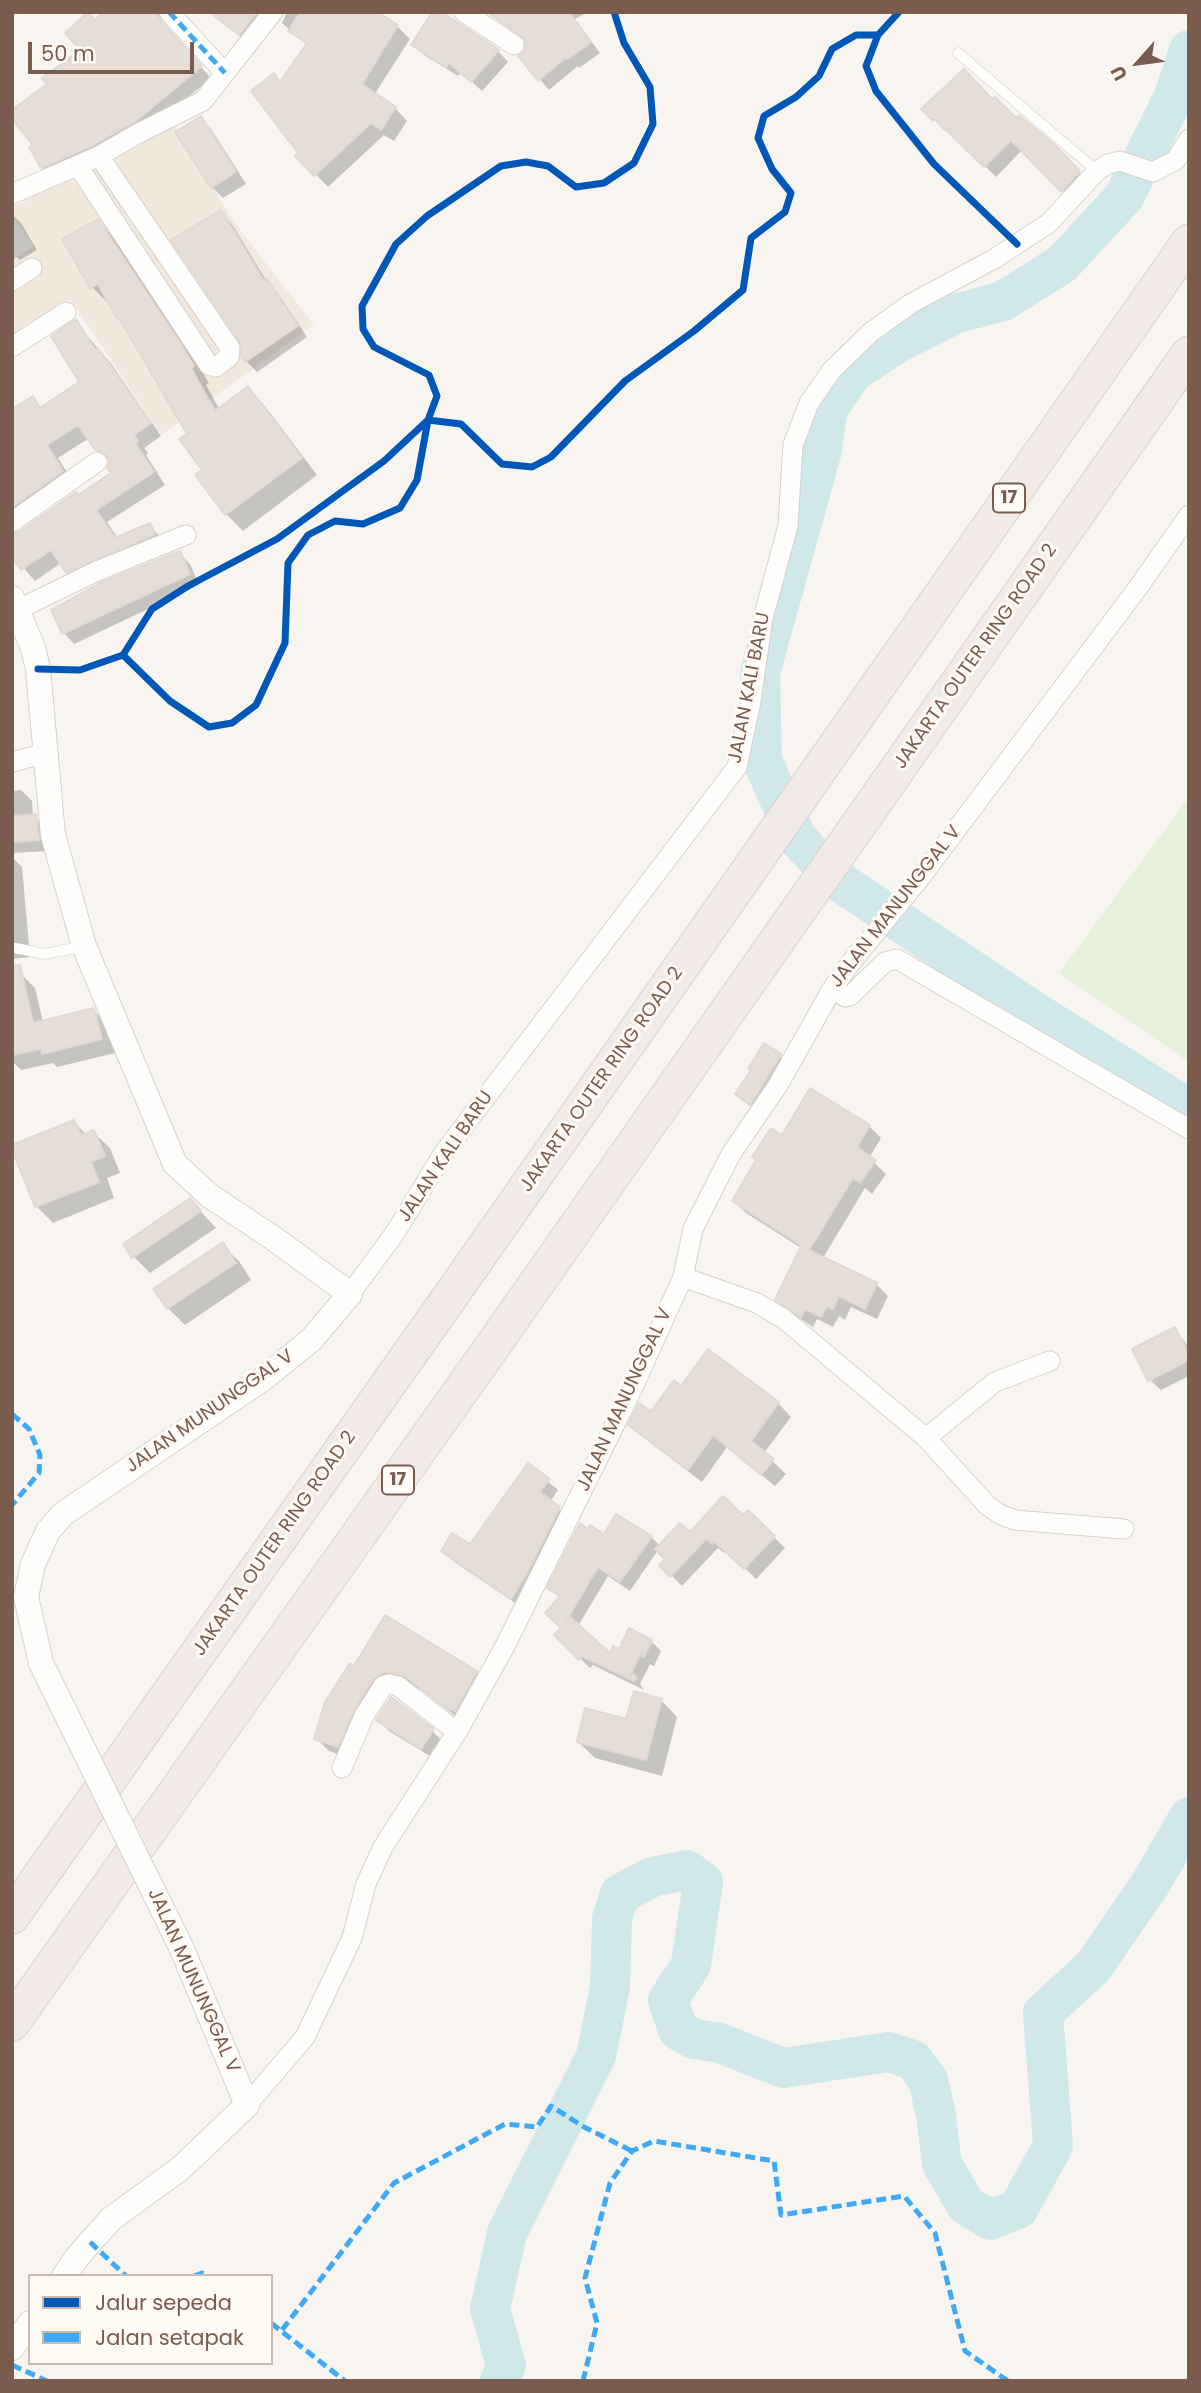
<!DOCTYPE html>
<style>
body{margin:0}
#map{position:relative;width:1201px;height:2393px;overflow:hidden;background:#f8f5f0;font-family:Poppins,sans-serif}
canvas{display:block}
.frame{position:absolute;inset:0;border:14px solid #795c4e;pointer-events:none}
.legend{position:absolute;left:28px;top:2274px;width:245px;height:91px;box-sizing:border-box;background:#fffaf3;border:2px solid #c9bbb1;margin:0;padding:9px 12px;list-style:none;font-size:21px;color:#795c4e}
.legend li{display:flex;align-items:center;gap:14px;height:35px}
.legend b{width:35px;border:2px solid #c9bbb1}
.north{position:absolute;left:1103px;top:28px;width:70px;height:70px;-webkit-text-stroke:5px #fffaf3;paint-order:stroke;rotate:242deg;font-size:19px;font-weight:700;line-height:28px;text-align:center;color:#795c4e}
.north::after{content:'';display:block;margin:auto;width:24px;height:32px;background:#795c4e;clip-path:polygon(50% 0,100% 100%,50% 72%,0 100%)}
.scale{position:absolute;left:28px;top:42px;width:166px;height:32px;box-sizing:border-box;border:4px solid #795c4e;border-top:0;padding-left:9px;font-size:21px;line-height:24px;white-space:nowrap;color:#795c4e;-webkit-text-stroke:5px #fffaf3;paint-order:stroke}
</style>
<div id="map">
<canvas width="1201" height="2393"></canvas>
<div class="frame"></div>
<ul class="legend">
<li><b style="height:9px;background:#0057b8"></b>Jalur sepeda</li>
<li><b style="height:9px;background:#3fa9f5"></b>Jalan setapak</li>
</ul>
<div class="north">U</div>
<div class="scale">50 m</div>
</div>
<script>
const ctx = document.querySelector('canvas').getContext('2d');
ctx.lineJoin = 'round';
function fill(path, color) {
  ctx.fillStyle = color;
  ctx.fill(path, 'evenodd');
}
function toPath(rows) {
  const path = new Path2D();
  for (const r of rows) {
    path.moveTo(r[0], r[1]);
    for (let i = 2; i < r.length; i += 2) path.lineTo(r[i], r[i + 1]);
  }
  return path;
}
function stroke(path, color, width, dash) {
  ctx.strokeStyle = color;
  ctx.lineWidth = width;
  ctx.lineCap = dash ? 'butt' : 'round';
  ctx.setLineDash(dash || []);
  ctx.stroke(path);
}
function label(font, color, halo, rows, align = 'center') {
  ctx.font = font + ' Poppins,sans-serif';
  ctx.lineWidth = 6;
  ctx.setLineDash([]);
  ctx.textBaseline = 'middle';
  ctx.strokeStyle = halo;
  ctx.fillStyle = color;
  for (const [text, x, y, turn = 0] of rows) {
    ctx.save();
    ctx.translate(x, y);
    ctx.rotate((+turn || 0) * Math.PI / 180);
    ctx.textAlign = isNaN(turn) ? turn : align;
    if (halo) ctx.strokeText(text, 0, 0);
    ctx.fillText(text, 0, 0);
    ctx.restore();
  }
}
const residential = toPath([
 [175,125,234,222,314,325,161,435,70,299,12,337,12,260,33,246,12,215,12,207]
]);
const green = toPath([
 [1189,797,1189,1062,1059,973]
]);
const shadow = toPath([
 [107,12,161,12,163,15,160,18,170,33,211,78,155,125,53,178,42,167,35,146,49,84,83,50,96,23],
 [212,12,282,12,252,46],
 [287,12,375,12,397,26,410,39,374,95,395,108,407,121,394,141,384,135,328,187,298,156,300,154,274,76,281,83,307,45,282,23],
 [487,12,588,12,575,19,600,53,579,68,578,66,549,90,521,57,526,52,526,41],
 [414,44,498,51,508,62,482,91,461,72,458,76,424,55],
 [993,102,1054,147,1090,183,1073,202,1022,150,996,177,947,128,945,131,924,109],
 [200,118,211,129,246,184,223,198,212,187,178,133],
 [220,213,231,223,267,282,277,292,307,337,257,372,246,361],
 [12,214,21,223,37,250,20,260,17,257,12,260],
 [98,221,114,238,200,368,209,383,206,385,220,410,248,389,264,405,317,475,243,531,226,514,198,476,204,471,190,435,111,302,108,303,92,287],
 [75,322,110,362,161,436,144,448,148,453,146,455,165,485,107,522,118,539,150,526,162,538,79,584,61,563,35,581,12,555,79,497,113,474,111,462,96,449,89,438,58,458,74,483,16,524,12,534,12,412,33,399,43,409,82,383],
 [179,553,190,564,199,585,74,644,64,633],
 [21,790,32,801,33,816,46,827,49,851,12,853,12,791],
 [12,857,22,867,30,957,12,959],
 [21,974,35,988,43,1022,93,1010,108,1024,115,1053,57,1067,53,1063,21,1070,12,1061,12,976],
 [765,1046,780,1056,791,1066,761,1114,737,1094,752,1071],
 [811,1091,869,1126,881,1138,869,1158,886,1174,872,1194,865,1188,823,1258,876,1284,888,1296,877,1319,851,1307,845,1320,839,1316,833,1327,817,1319,813,1327,789,1311,777,1299,801,1248,746,1213,734,1201,782,1138],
 [74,1122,87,1135,93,1132,110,1148,120,1173,107,1178,114,1198,53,1223,36,1206],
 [190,1200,216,1228,150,1273,134,1257],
 [222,1245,239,1261,251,1280,185,1325,168,1308,156,1290],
 [1174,1329,1189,1347,1189,1376,1161,1390,1150,1380],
 [682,1388,778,1403,791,1417,764,1453,786,1474,775,1486,727,1447,702,1482,644,1438,630,1425,651,1413],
 [529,1466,558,1490,550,1502,569,1518,521,1607,453,1561,443,1551,470,1546],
 [748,1512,785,1548,756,1579,726,1550,724,1553,718,1548,682,1586,661,1565,667,1559,658,1550,630,1591,608,1576,578,1626,611,1656,651,1641,661,1651,654,1666,650,1664,640,1684,644,1690,593,1665,590,1668,556,1635,563,1628,560,1598,549,1588,588,1531,604,1536,651,1537,660,1546,743,1517],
 [355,1668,476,1672,489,1685,462,1721,420,1689,399,1685,386,1692,351,1759,329,1751,316,1738],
 [661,1700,677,1717,662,1776,595,1758,578,1742,628,1722],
 [378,1720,432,1731,443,1741,433,1758,389,1731]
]);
const river = toPath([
 [1189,50,1174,96,1124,197,1062,264,1003,301,955,314,896,344,853,372,828,408,821,454,760,673,762,760,796,837,837,880,1032,1010,1189,1109],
 [500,2381,506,2365,490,2309,507,2233,596,2056,610,1987,612,1918,620,1894,652,1877,687,1870,703,1882,691,1965,668,2000,678,2030,694,2039,720,2043,783,2068,889,2052,913,2060,928,2080,936,2115,942,2164,966,2205,990,2220,1018,2209,1053,2146,1043,2013,1093,1967,1151,1883,1189,1817]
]);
const building = toPath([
 [88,12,95,20,104,12,156,12,160,20,202,66,137,120,93,145,41,168,29,147,33,145,12,119,12,110,47,84,42,78,80,50,65,33,88,12],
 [209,12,257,12,239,35,209,12],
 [300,12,378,12,398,25,362,84,396,107,381,130,371,123,314,176,295,156,298,153,251,91,274,73,280,82,307,43,288,31,300,12],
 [432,12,442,12,499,50,471,82,449,63,446,67,411,45,432,12],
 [487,12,569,12,591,42,568,59,566,57,538,81,518,56,525,51,525,39,487,12],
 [964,69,992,99,995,97,1016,118,1019,115,1055,145,1080,171,1061,192,1011,140,984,167,935,119,933,121,921,109,964,69],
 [201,116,236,172,211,188,175,132,201,116],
 [221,210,264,281,267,279,298,326,245,362,241,356,240,341,171,240,221,210],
 [98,219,184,349,194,366,191,368,215,411,248,386,302,458,225,515,195,475,202,470,179,439,187,434,119,318,117,319,98,284,90,288,62,239,98,219],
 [76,319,95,350,98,348,151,423,134,435,138,441,135,443,154,472,96,510,115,538,150,523,155,534,66,573,51,550,21,570,12,558,12,534,19,532,76,492,78,495,111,473,107,468,109,462,107,456,101,451,95,450,78,425,47,445,63,471,12,507,12,409,33,396,40,408,79,382,51,336,76,319],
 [180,551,190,574,62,634,51,610,102,582,180,551],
 [36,814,39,840,12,842,12,816,36,814],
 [20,965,33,1023,94,1008,102,1039,42,1054,41,1049,12,1055,12,966,20,965],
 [764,1043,781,1054,750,1105,735,1094,751,1070,748,1069,764,1043],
 [810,1088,870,1125,857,1147,876,1160,860,1183,853,1178,809,1250,877,1283,865,1309,839,1296,833,1309,827,1306,821,1317,805,1309,801,1317,775,1300,801,1246,804,1247,732,1201,756,1160,752,1157,771,1128,782,1135,810,1088],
 [74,1120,81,1135,94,1130,105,1156,91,1162,99,1182,35,1207,12,1150,12,1145,74,1120],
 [190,1198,201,1211,132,1258,123,1244,190,1198],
 [223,1242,236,1263,167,1309,153,1289,223,1242],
 [1175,1327,1189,1355,1189,1360,1148,1381,1132,1349,1175,1327],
 [708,1349,779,1402,751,1441,774,1459,761,1475,713,1435,688,1470,628,1425,639,1403,651,1411,674,1380,681,1386,708,1349],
 [528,1463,550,1479,540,1492,560,1507,526,1575,511,1599,441,1551,452,1533,470,1544,528,1463],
 [723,1496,743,1515,748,1510,775,1536,744,1569,714,1541,712,1544,706,1539,670,1577,659,1566,665,1559,655,1549,680,1523,690,1532,723,1496],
 [616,1514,652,1536,620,1582,598,1567,565,1623,570,1617,610,1653,613,1646,619,1649,629,1628,652,1640,644,1657,640,1655,631,1673,637,1678,634,1681,582,1656,579,1660,554,1635,561,1628,545,1613,560,1596,547,1588,580,1523,588,1529,590,1525,604,1534,616,1514],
 [385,1615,477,1671,455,1711,446,1708,405,1676,385,1672,373,1679,354,1710,338,1747,314,1739,325,1702,350,1663,354,1666,385,1615],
 [634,1691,662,1699,646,1760,577,1742,585,1708,626,1719,634,1691],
 [391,1697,434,1729,421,1749,376,1720,391,1697]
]);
const service = toPath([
 [958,53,1097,171],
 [15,948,45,954,84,946]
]);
const minor = toPath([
 [169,12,225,73],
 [464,12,514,45],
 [78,166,209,365,216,367,229,357,230,348,99,156],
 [12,194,99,156,137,134,203,101,273,12],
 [12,281,32,268],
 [12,347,66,312],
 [12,522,97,462],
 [17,610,97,571,186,535],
 [12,762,46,753],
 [832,989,845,997,850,996,885,962,897,959,1189,1129],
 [683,1277,757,1303,784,1319,926,1438,987,1505,1001,1515,1015,1520,1124,1529],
 [350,1294,395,1233,445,1151,737,767,751,701,763,618,788,526,793,445,809,403,832,370,870,333,910,304,994,259,1049,223,1097,171,1108,164,1120,161,1153,172,1176,160,1189,139],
 [926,1438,995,1382,1050,1361],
 [342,1768,364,1716,383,1686,389,1684,398,1686,457,1732],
 [247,2105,305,2037,352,1938,366,1884,383,1847,457,1732,504,1648,629,1396,683,1277,693,1229,731,1154,778,1085,832,989,849,965,920,878,1137,589,1189,515]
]);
const tertiary = toPath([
 [12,598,33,648,38,669,53,835,84,946,175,1164,210,1196,273,1238,350,1294,311,1340,264,1378,63,1514,48,1531,33,1564,26,1597,41,1663],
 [64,2276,78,2256,111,2219,181,2168,247,2105,182,1949],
 [12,2348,30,2323]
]);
const motorway = toPath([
 [12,1916,433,1321,1189,242],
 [12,2023,487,1354,1189,354]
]);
const tertiaryBridge = toPath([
 [41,1663,182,1949]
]);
const quiet = toPath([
 [169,12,225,73],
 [12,1414,29,1429,40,1455,39,1473,12,1505],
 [90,2242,126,2276],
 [194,2276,202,2273,206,2276],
 [271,2323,345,2381],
 [282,2330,394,2183,505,2124,537,2127,551,2106,584,2127,632,2151],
 [12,2365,47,2381],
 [583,2381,597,2323,585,2278,610,2183,632,2151,654,2141,774,2161,781,2215,904,2196,935,2233,965,2351,1008,2381]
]);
const cycleway = toPath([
 [899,12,878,35,866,66,876,91,934,164,1017,244],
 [123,655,170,701,209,727,232,723,256,705,285,643,288,563,308,535,335,521,363,524,400,508,417,480,428,420,461,424,502,464,532,467,551,457,625,381,694,331,743,290,751,238,785,212,791,193,772,169,758,138,764,116,796,97,819,76,832,49,856,35,878,35],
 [38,669,80,670,123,655,152,609,188,586,277,539,384,461,428,420,437,396,429,375,374,347,363,329,362,306,396,244,427,216,501,166,526,162,548,166,576,187,604,183,634,163,653,124,650,87,624,43,614,12]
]);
const shields = [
 [1009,498,32],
 [398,1480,32]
];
const shieldNames = [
 ["17",1009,498],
 ["17",398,1480]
];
const streetNames = [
 ["JAKARTA OUTER RING ROAD 2",976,657,-55],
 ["JALAN KALI BARU",750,688,-79],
 ["JALAN MANUNGGAL V",896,907,-52],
 ["JAKARTA OUTER RING ROAD 2",602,1080,-55],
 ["JALAN KALI BARU",446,1157,-56],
 ["JALAN MANUNGGAL V",625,1400,-65],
 ["JALAN MUNUNGGAL V",210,1412,-35],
 ["JAKARTA OUTER RING ROAD 2",275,1544,-55],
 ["JALAN MUNUNGGAL V",193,1981,66]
];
fill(residential, '#f1e8de');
fill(green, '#e6f0db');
fill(shadow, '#0003');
stroke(river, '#d1e8ea', 40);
fill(building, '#e5ded7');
stroke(building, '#e2d9d2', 2);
stroke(service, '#d6d1cb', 11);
stroke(minor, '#d6d1cb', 21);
stroke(tertiary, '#d6d1cb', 26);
stroke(motorway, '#dad1cc', 37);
stroke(service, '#fefefd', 10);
stroke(minor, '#fefefd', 19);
stroke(tertiary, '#fefefd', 24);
stroke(motorway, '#f2eae7', 35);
stroke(tertiaryBridge, '#d6d1cb', 26, []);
stroke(tertiaryBridge, '#fefefd', 24);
stroke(quiet, '#3fa9f5', 5, [10, 5]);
stroke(cycleway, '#0057b8', 7);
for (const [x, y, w] of shields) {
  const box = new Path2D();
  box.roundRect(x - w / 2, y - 14.5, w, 29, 5);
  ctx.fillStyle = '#fffaf3';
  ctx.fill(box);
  stroke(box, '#795c4e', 2);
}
label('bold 18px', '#795c4e', null, shieldNames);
label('19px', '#795c4e', '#fffaf3', streetNames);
</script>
